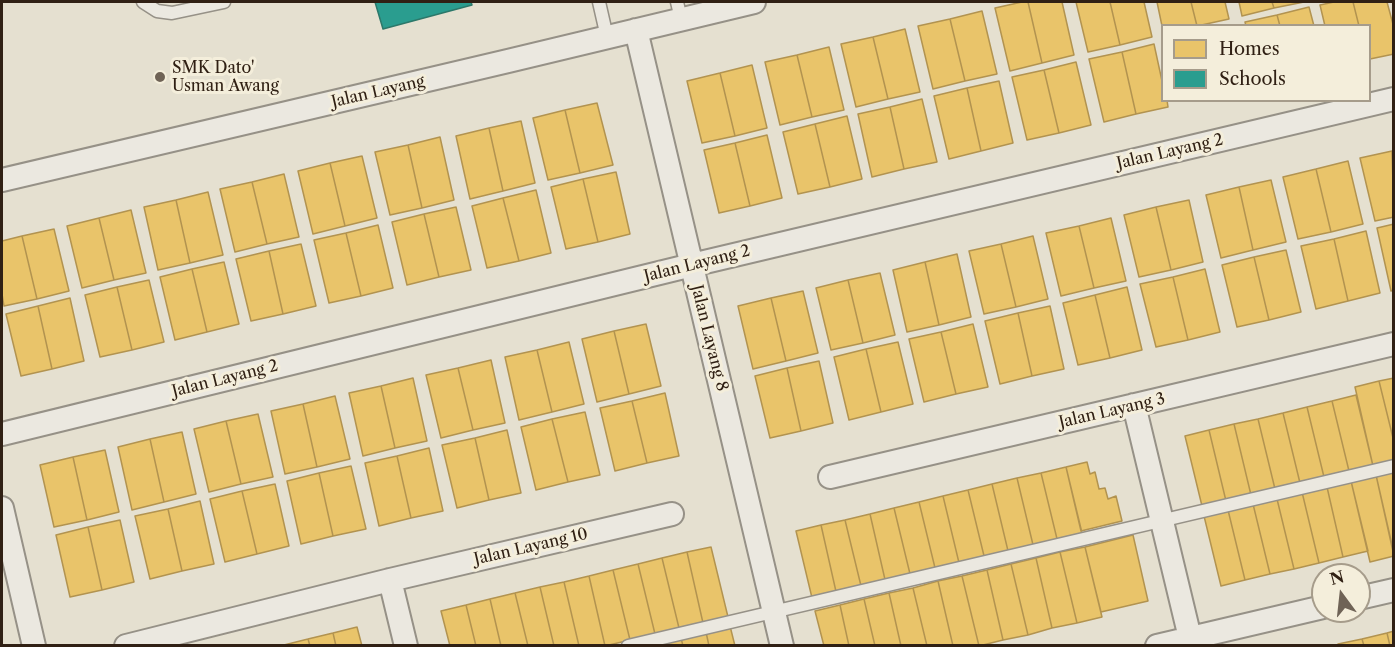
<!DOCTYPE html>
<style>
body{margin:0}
#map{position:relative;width:1395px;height:647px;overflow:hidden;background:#e5e0d0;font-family:"Libre Caslon Text",serif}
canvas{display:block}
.frame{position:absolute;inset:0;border:3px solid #302014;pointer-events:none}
.legend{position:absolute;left:1161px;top:24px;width:210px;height:78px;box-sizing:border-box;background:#f4eedb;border:2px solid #a69c8b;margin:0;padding:8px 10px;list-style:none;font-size:18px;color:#302014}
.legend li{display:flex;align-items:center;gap:12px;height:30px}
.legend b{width:30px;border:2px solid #a69c8b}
.north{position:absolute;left:1311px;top:563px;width:60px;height:60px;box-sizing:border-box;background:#f4eedb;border:2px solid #a69c8b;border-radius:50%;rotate:345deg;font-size:16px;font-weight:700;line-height:24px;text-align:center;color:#302014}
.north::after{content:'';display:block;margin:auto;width:21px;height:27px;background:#6f6356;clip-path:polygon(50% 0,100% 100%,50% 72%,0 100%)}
</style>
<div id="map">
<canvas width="1395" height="647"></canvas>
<div class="frame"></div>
<ul class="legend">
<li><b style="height:16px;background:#e9c46a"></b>Homes</li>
<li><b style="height:16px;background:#2a9d8f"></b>Schools</li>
</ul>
<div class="north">N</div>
</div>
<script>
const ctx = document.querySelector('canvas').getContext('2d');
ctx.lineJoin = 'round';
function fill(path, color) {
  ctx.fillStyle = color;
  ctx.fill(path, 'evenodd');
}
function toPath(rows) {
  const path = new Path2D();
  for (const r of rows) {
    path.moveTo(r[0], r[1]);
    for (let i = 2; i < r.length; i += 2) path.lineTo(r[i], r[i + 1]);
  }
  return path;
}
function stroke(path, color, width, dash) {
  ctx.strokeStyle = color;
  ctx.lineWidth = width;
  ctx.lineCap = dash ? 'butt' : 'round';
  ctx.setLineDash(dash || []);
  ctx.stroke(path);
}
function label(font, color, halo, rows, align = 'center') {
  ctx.font = font + ' "Libre Caslon Text",serif';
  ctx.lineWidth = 6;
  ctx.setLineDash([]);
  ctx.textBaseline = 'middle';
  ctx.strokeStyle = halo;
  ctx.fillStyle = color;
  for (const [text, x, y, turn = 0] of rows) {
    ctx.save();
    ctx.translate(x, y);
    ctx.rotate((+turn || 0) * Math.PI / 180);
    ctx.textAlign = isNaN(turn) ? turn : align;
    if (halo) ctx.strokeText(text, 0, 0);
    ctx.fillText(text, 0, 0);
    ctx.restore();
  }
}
const homes = toPath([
 [1022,2,1028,2,1042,63,1010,71,995,8,1022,2],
 [1028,2,1062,2,1074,55,1042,63,1028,2],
 [1076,2,1110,2,1120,45,1088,52,1076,2],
 [1110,2,1144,2,1152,37,1120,45,1110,2],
 [1157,2,1191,2,1197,26,1162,26,1157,2],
 [1191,2,1225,2,1229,19,1197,26,1191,2],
 [1239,2,1272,2,1274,8,1242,16,1239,2],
 [1272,2,1304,2,1274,8,1272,2],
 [1334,2,1353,2,1359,26,1325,26,1320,5,1334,2],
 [1353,2,1387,2,1394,28,1394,54,1370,59,1370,26,1359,26,1353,2],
 [1309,7,1314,26,1280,26,1277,15,1309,7],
 [982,11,997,74,965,81,950,19,982,11],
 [1277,15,1280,26,1246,26,1245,22,1277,15],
 [950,19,965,81,933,89,918,26,950,19],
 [905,29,920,92,888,99,873,37,905,29],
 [873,37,888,99,856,107,841,44,873,37],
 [1154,44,1162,81,1162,100,1167,100,1168,107,1136,114,1122,52,1154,44],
 [829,47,844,110,812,117,797,55,829,47],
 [1122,52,1136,114,1104,122,1089,59,1122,52],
 [797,55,812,117,780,125,765,62,797,55],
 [1076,62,1091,125,1059,133,1044,70,1076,62],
 [752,65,767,128,735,136,720,73,752,65],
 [1044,70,1059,133,1027,140,1012,77,1044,70],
 [720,73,735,136,702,143,687,81,720,73],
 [999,81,1013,143,981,151,967,88,999,81],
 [967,88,981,151,949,159,934,96,967,88],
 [922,99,937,162,904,169,890,107,922,99],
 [597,103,613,165,580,173,565,110,597,103],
 [890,107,904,169,872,177,858,114,890,107],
 [565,110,580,173,548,180,533,118,565,110],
 [847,116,862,179,830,187,815,124,847,116],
 [521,121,535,183,503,191,489,128,521,121],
 [815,124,830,187,798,194,783,132,815,124],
 [489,128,503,191,470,199,456,136,489,128],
 [767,135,782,198,750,206,735,143,767,135],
 [440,137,454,200,422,208,408,145,440,137],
 [735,143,750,206,719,213,704,150,735,143],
 [408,145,422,208,390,215,375,152,408,145],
 [1392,151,1394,217,1375,221,1360,158,1392,151],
 [362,156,377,218,345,226,330,163,362,156],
 [1348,161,1363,224,1331,232,1316,169,1348,161],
 [330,163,345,226,313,234,298,171,330,163],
 [1316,169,1331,232,1298,239,1283,177,1316,169],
 [616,172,630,234,598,242,583,179,616,172],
 [284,174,299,237,267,244,252,182,284,174],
 [583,179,598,242,566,249,551,187,583,179],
 [1271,180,1286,242,1253,250,1239,187,1271,180],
 [252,182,267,244,235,252,220,189,252,182],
 [1239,187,1253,250,1221,258,1206,195,1239,187],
 [536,190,551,253,519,261,503,198,536,190],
 [208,192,223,255,190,263,176,200,208,192],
 [503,198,519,261,487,268,472,206,503,198],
 [176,200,190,263,158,270,144,207,176,200],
 [1189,200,1203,262,1171,270,1156,207,1189,200],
 [456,207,471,270,439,277,424,214,456,207],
 [1156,207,1171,270,1139,277,1124,215,1156,207],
 [131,210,146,273,114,280,99,218,131,210],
 [424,214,439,277,407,285,392,222,424,214],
 [99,218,114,280,82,288,67,226,99,218],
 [1111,218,1126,281,1094,288,1079,226,1111,218],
 [1394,224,1394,290,1391,291,1377,228,1394,224],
 [378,225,393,288,361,296,346,233,378,225],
 [1079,226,1094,288,1061,296,1046,233,1079,226],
 [54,229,69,291,37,299,22,236,54,229],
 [1366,231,1380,293,1348,301,1334,239,1366,231],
 [346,233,361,296,329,303,314,240,346,233],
 [22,236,37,299,4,306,2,294,2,241,22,236],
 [1033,236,1048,299,1016,307,1001,244,1033,236],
 [1334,239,1348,301,1316,309,1301,246,1334,239],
 [301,244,316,306,283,314,269,251,301,244],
 [1001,244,1016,307,984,314,969,251,1001,244],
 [1286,250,1301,312,1269,320,1254,257,1286,250],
 [269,251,283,314,251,321,236,259,269,251],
 [957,254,971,317,939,325,925,262,957,254],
 [1254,257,1269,320,1237,327,1222,265,1254,257],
 [224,262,239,324,207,332,192,269,224,262],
 [925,262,939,325,907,332,893,270,925,262],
 [192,269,207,332,175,340,160,277,192,269],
 [1205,269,1220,332,1188,340,1173,277,1205,269],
 [880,273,895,335,863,343,848,280,880,273],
 [1173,277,1188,340,1156,347,1140,284,1173,277],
 [149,280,164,342,132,350,117,287,149,280],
 [848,280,863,343,831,350,816,288,848,280],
 [117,287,132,350,100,357,85,295,117,287],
 [1127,287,1142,350,1110,358,1095,295,1127,287],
 [803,291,818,353,786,361,771,298,803,291],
 [1095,295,1110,358,1078,365,1063,303,1095,295],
 [70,298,84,361,52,369,38,306,70,298],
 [771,298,786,361,753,369,738,306,771,298],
 [38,306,52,369,21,376,6,314,38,306],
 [1050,306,1064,369,1032,376,1018,313,1050,306],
 [1018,313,1032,376,1000,384,985,321,1018,313],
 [646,324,661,386,629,394,614,331,646,324],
 [973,324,988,387,956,394,941,332,973,324],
 [614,331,629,394,597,402,582,339,614,331],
 [941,332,956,394,924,402,909,339,941,332],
 [569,342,584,404,552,412,537,350,569,342],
 [898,342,913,404,881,412,866,349,898,342],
 [866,349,881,412,849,420,834,357,866,349],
 [537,350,552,412,519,420,505,357,537,350],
 [491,360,505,423,473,430,458,368,491,360],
 [819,361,833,423,801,431,787,368,819,361],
 [458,368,473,430,441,438,426,375,458,368],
 [787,368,801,431,770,438,755,376,787,368],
 [413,378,427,441,395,448,381,386,413,378],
 [1394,378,1394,442,1379,381,1394,378],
 [1379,381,1394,442,1394,461,1373,466,1355,387,1379,381],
 [381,386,395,448,363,456,349,393,381,386],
 [665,393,679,456,647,463,632,401,665,393],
 [1356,395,1373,466,1349,471,1332,401,1356,395],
 [335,396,350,459,317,467,303,404,335,396],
 [632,401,647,463,615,471,600,408,632,401],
 [1332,401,1349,471,1324,477,1307,407,1332,401],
 [303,404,317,467,285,474,271,411,303,404],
 [1307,407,1324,477,1300,483,1283,413,1307,407],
 [585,412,600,475,568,482,552,419,585,412],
 [1283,413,1300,483,1275,489,1258,419,1283,413],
 [258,414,273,477,241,484,226,421,258,414],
 [552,419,568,482,536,490,521,427,552,419],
 [1258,419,1275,489,1251,495,1234,424,1258,419],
 [226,421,241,484,209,492,194,429,226,421],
 [1234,424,1251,495,1226,501,1209,430,1234,424],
 [507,430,521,493,489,500,475,438,507,430],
 [1209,430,1226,501,1202,506,1185,436,1209,430],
 [182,432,196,494,164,502,150,439,182,432],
 [475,438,489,500,457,508,442,445,475,438],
 [150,439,164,502,132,510,118,447,150,439],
 [429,448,443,511,411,518,397,456,429,448],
 [105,450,119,512,87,520,73,457,105,450],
 [397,456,411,518,379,526,365,463,397,456],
 [73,457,87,520,54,527,40,465,73,457],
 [1087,462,1090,474,1095,472,1099,489,1105,488,1108,499,1116,496,1122,521,1081,531,1066,467,1087,462],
 [351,466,366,529,333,536,319,473,351,466],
 [1066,467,1083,537,1058,543,1041,473,1066,467],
 [1394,471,1394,545,1392,545,1376,475,1394,471],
 [319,473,333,536,301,544,287,481,319,473],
 [1041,473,1058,543,1034,549,1017,478,1041,473],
 [1376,475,1394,556,1370,562,1351,481,1376,475],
 [1017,478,1034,549,1009,555,992,484,1017,478],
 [1351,481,1368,551,1343,557,1327,487,1351,481],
 [275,484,289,546,257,554,242,491,275,484],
 [992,484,1009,555,985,560,968,490,992,484],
 [1327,487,1343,557,1319,563,1302,492,1327,487],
 [968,490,985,560,960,567,943,496,968,490],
 [242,491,257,554,225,562,210,499,242,491],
 [1302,492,1319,563,1294,569,1277,499,1302,492],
 [943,496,960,567,936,572,919,502,943,496],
 [1277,499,1294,569,1270,574,1253,504,1277,499],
 [200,501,214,564,182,571,168,509,200,501],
 [919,502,936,572,911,578,894,508,919,502],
 [1253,504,1270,574,1245,580,1228,510,1253,504],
 [894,508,911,578,886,584,870,514,894,508],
 [168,509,182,571,150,579,135,516,168,509],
 [1228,510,1245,580,1221,586,1204,516,1228,510],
 [870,514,886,584,862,590,845,520,870,514],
 [120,520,134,582,102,590,88,527,120,520],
 [845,520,862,590,837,596,821,525,845,520],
 [821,525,837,596,813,602,796,531,821,525],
 [88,527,102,590,70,597,56,535,88,527],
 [1133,535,1148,601,1101,612,1085,547,1133,535],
 [711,547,728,617,703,623,687,552,711,547],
 [1085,547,1102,617,1077,623,1060,552,1085,547],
 [687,552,703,623,679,628,662,558,687,552],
 [1060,552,1077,623,1052,628,1036,558,1060,552],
 [662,558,679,628,655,634,638,564,662,558],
 [1036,558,1052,628,1028,635,1011,564,1036,558],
 [638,564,655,634,630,640,613,570,638,564],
 [1011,564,1028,635,1003,640,987,570,1011,564],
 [613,570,630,640,605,646,589,576,613,570],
 [987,570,1003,640,979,646,962,576,987,570],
 [589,576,605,646,579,646,564,582,589,576],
 [962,576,979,646,953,646,938,581,962,576],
 [938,581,953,646,927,646,913,588,938,581],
 [564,582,579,646,554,646,540,587,564,582],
 [540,587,554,646,528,646,515,593,540,587],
 [913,588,927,646,901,646,889,593,913,588],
 [515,593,528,646,501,646,490,599,515,593],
 [889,593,901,646,875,646,864,599,889,593],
 [490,599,501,646,476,646,466,605,490,599],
 [864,599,875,646,849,646,840,605,864,599],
 [466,605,476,646,450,646,441,611,466,605],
 [840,605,849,646,824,646,815,611,840,605],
 [730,626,735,646,709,646,706,632,730,626],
 [357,627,362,646,336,646,333,633,357,627],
 [1394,631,1394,646,1390,646,1387,633,1394,631],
 [706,632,709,646,683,646,681,638,706,632],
 [333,633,336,646,310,646,308,639,333,633],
 [1387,633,1390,646,1364,646,1362,639,1387,633],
 [681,638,683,646,657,646,657,644,681,638],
 [308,639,310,646,284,646,284,645,308,639],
 [1362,639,1364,646,1338,646,1338,644,1362,639]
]);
const schools = toPath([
 [375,2,471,2,472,5,383,29,375,2]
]);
const lane = toPath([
 [143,2,157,11,172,13,224,2],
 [599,2,607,37],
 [677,2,681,19],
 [628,646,1394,466]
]);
const street = toPath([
 [636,30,782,646],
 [2,180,508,61,754,2],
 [1134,405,1192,646],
 [2,434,692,265,1394,99],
 [830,477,1394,344],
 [2,508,34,646],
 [390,580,406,646],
 [1359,598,1394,590],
 [126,646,390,580,672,514],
 [1157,646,1323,607]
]);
const markers = [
 [160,77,6,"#6f6356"]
];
const poiNames = [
 ["SMK Dato'",172,68],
 ["Usman Awang",172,86]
];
const streetNames = [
 ["Jalan Layang",378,92,-13],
 ["Jalan Layang 2",1170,152,-13],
 ["Jalan Layang 2",697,264,-14],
 ["Jalan Layang 8",709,338,76],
 ["Jalan Layang 2",225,379,-14],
 ["Jalan Layang 3",1112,411,-13],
 ["Jalan Layang 10",531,547,-13]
];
fill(homes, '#e9c46a');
stroke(homes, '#b29350', 1.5);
fill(schools, '#2a9d8f');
stroke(schools, '#2c786a', 1.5);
stroke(lane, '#969187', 15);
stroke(street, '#969187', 26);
stroke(lane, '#ebe8e0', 12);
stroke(street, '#ebe8e0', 22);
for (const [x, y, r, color] of markers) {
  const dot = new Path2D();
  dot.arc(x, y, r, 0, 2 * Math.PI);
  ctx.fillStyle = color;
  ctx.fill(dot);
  stroke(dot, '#f4eedb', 2);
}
label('16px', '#302014', '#f4eedb', poiNames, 'left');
label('16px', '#302014', '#f4eedb', streetNames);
</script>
